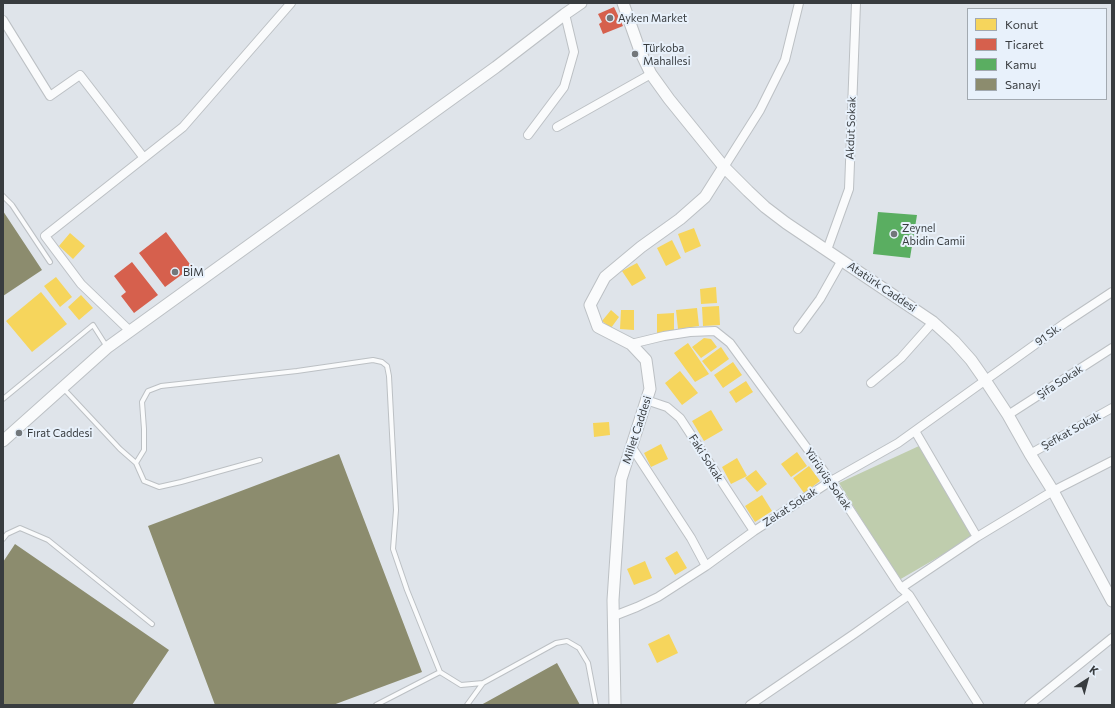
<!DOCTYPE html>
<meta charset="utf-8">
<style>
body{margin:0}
#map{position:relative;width:1115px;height:708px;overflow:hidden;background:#dfe4ea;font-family:Commissioner,sans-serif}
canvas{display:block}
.frame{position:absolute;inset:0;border:4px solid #383c3f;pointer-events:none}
.legend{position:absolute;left:967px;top:8px;width:140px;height:92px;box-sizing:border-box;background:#e8f1fb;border:1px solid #a2a9b0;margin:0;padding:5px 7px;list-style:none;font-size:12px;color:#383c3f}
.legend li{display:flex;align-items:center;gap:8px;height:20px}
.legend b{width:20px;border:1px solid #a2a9b0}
.north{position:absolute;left:1067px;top:660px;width:40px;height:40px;-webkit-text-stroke:3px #e8f1fb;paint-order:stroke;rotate:36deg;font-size:11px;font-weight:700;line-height:16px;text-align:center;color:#383c3f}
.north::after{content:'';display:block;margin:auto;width:14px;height:18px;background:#383c3f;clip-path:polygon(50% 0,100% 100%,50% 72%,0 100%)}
</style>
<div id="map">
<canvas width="1115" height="708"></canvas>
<div class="frame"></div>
<ul class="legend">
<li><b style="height:11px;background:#f6d55c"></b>Konut</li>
<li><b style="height:11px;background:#d6604d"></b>Ticaret</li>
<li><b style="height:11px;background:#5aae61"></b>Kamu</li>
<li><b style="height:11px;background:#8c8c6e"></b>Sanayi</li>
</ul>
<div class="north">K</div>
</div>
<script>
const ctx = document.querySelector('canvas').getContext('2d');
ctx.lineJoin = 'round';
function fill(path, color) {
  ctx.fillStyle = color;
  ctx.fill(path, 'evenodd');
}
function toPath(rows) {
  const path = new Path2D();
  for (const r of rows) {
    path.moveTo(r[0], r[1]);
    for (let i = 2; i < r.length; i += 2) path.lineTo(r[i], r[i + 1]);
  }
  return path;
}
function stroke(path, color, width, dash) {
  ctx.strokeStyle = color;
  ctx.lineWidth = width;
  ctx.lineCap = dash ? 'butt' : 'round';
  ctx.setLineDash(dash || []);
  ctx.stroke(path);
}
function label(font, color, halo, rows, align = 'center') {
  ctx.font = font + ' Commissioner,sans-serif';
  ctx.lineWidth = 4;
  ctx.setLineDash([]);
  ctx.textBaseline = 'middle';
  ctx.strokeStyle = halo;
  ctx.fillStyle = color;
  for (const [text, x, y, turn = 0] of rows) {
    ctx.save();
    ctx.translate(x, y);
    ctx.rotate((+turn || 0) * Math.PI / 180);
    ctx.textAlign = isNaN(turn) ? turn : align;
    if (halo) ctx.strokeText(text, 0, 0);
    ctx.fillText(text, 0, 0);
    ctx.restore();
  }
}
const green = toPath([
 [919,446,973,537,899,580,839,483]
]);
const homes = toPath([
 [694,228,701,246,685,253,678,234],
 [70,233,85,246,73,259,59,246],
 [672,240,681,258,666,266,657,248],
 [637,263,646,278,632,286,622,271],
 [56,277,72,297,60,307,44,286],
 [716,287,717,303,701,304,700,289],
 [41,292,67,324,32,352,6,321],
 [81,295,93,308,79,320,68,307],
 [719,306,720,325,703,326,702,307],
 [697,308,699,326,678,329,676,310],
 [611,310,619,317,611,328,602,321],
 [621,310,634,310,634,330,620,329],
 [674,313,674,333,657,333,657,314],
 [704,338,711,339,717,347,701,358,692,347],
 [688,343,709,374,695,382,674,353],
 [721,347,729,359,711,372,702,361],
 [733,362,742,375,723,388,714,375],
 [680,371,698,393,682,405,665,383],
 [746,381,753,392,736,403,729,392],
 [711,410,723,430,704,441,692,421],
 [609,422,610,435,594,437,593,423],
 [661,444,668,459,651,467,644,453],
 [797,452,807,466,791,477,781,464],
 [737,458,747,476,731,484,722,467],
 [809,466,820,481,804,493,793,478],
 [756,470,767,484,757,492,745,478],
 [762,495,772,511,755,522,745,506],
 [677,551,687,568,675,575,665,558],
 [645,561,652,578,634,585,627,569],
 [669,634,678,653,657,663,648,644]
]);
const shops = toPath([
 [614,7,623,26,603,34,599,24,602,22,598,14],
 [166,232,192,267,165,287,139,253],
 [132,262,158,295,134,313,121,296,126,292,114,276]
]);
const public = toPath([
 [878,212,917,215,910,258,873,254]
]);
const industry = toPath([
 [3,211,42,270,3,296],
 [339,454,422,672,333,705,215,705,148,526],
 [15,544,169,650,132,705,3,705,3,562],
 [557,663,580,705,481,705]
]);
const lane = toPath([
 [3,196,12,205,50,262],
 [63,388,120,449,136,463,144,481,159,487,181,482,260,460],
 [3,399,93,325,107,347],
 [136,463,144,450,144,429,142,402,148,391,161,386,297,371,373,360,382,362,387,366,389,376,396,510,393,549,407,590,440,672,461,685,483,683,556,643,567,641,579,648,588,663,596,705],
 [3,539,7,534,20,528,48,540,152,624],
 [376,705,440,672],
 [467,705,483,683]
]);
const street = toPath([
 [3,20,50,96,80,75,144,158],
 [557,127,651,74],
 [528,135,564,87,574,52,565,14],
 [724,167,760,110,785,60,799,3],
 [827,250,849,189,856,3],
 [798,329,820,299,842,260],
 [130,331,81,284,45,236,183,127,291,3],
 [631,344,664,336,690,332,715,331,730,343,831,481,901,588,909,595,979,705],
 [871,383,901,358,933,322],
 [646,400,667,407,680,418,754,531],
 [1008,415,1112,348],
 [915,431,977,537],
 [631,446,691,538,706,566],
 [1030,454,1112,408],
 [901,588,977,537,1053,491,1112,461],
 [614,616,637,607,658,597,706,566,754,531,831,481,898,443,1065,323,1112,292],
 [750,705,854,634,909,595],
 [1029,705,1112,638]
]);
const secondary = toPath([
 [623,3,640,51,651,74,669,99,724,167,748,191,765,207,786,223,933,322,954,341,971,360,985,380,1008,415,1030,454,1053,491,1112,601],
 [3,441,108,347,496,67,565,14,581,3],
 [615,705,613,600,621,479,650,389,646,360,631,344,598,327,590,305,605,277,641,247,680,219,705,197,724,167]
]);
const markers = [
 [610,18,4,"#72777b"],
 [635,54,4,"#72777b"],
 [894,234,4,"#72777b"],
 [175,272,4,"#72777b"],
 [19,433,4,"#72777b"]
];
const poiNames = [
 ["Ayken Market",618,18],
 ["Türkoba",643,48],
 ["Mahallesi",643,61],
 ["Zeynel",902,228],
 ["Abidin Camii",902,241],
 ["BİM",183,272],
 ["Fırat Caddesi",27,433]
];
const streetNames = [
 ["Akdut Sokak",851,128,-88],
 ["Atatürk Caddesi",882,287,34],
 ["91 Sk.",1048,335,-36],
 ["Şifa Sokak",1060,382,-33],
 ["Millet Caddesi",637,430,-72],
 ["Şefkat Sokak",1071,431,-29],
 ["Faki Sokak",706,458,57],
 ["Yürüyüş Sokak",828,479,55],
 ["Zekat Sokak",790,507,-33]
];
fill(green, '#bfcdad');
fill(homes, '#f6d55c');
fill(shops, '#d6604d');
fill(public, '#5aae61');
fill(industry, '#8c8c6e');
stroke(lane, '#bcc0c4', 6);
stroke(street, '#bcc0c4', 10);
stroke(secondary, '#bcc0c4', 13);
stroke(lane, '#fafbfc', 4);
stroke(street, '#fafbfc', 8);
stroke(secondary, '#fafbfc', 11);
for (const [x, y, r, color] of markers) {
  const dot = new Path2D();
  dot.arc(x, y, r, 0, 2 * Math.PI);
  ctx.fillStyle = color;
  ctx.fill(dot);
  stroke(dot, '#e8f1fb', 1.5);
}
label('11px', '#383c3f', '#e8f1fb', poiNames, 'left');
label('11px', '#383c3f', '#e8f1fb', streetNames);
</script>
